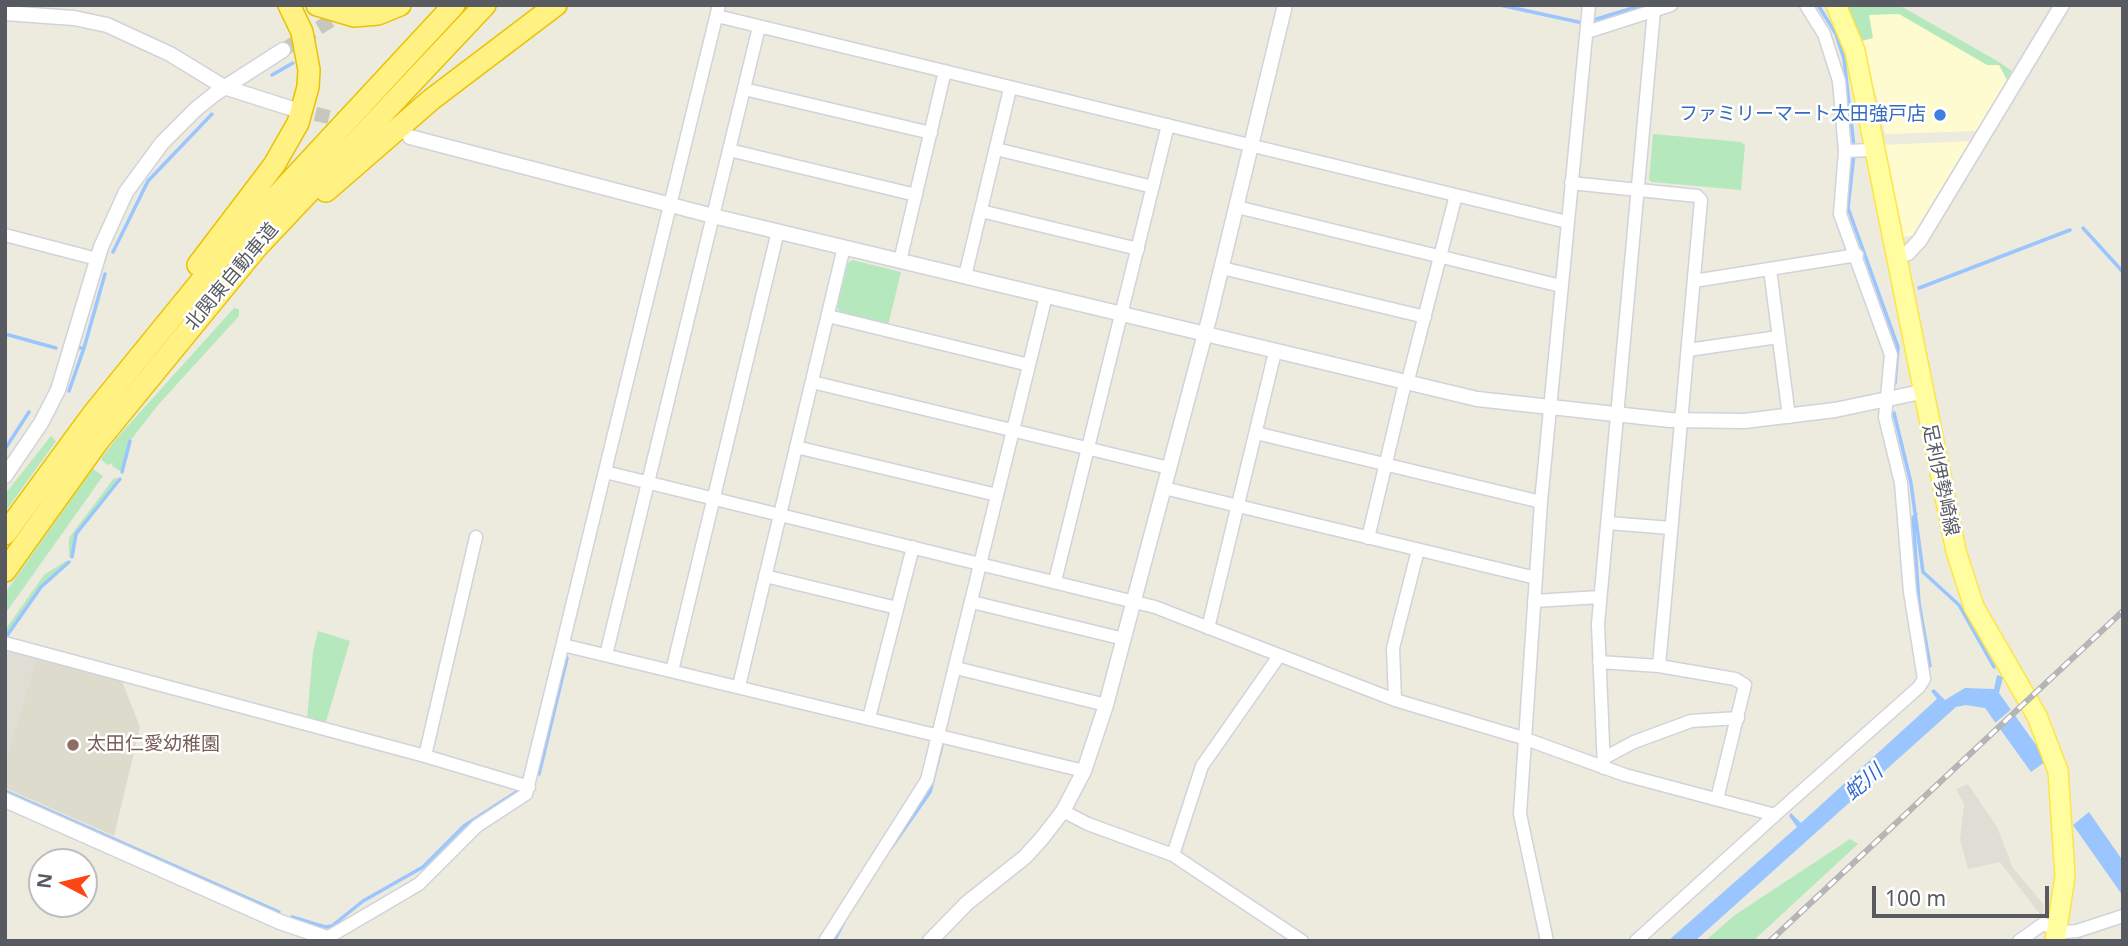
<!DOCTYPE html>
<meta charset="utf-8">
<style>
body{margin:0}
#map{position:relative;width:2128px;height:946px;overflow:hidden;background:#ecebdd;font-family:"Noto Sans",sans-serif}
canvas{display:block}
.frame{position:absolute;inset:0;border:7px solid #575a61;pointer-events:none}
.north{position:absolute;left:28px;top:848px;width:70px;height:70px;box-sizing:border-box;background:#fff;border:2px solid #bcbdc0;border-radius:50%;rotate:277deg;font-size:19px;font-weight:700;line-height:28px;text-align:center;color:#575a61}
.north::after{content:'';display:block;margin:auto;width:24px;height:32px;background:#fc4714;clip-path:polygon(50% 0,100% 100%,50% 72%,0 100%)}
.scale{position:absolute;left:1872px;top:886px;width:177px;height:32px;box-sizing:border-box;border:4px solid #575a61;border-top:0;padding-left:9px;font-size:21px;line-height:24px;white-space:nowrap;color:#575a61;-webkit-text-stroke:5px #fff;paint-order:stroke}
</style>
<div id="map">
<canvas width="2128" height="946"></canvas>
<div class="frame"></div>
<div class="north">N</div>
<div class="scale">100 m</div>
</div>
<script>
const ctx = document.querySelector('canvas').getContext('2d');
ctx.lineJoin = 'round';
function fill(path, color) {
  ctx.fillStyle = color;
  ctx.fill(path, 'evenodd');
}
function toPath(rows) {
  const path = new Path2D();
  for (const r of rows) {
    path.moveTo(r[0], r[1]);
    for (let i = 2; i < r.length; i += 2) path.lineTo(r[i], r[i + 1]);
  }
  return path;
}
function stroke(path, color, width, dash) {
  ctx.strokeStyle = color;
  ctx.lineWidth = width;
  ctx.lineCap = dash ? 'butt' : 'round';
  ctx.setLineDash(dash || []);
  ctx.stroke(path);
}
function label(font, color, halo, rows, align = 'center') {
  ctx.font = font + ' "Noto Sans","Noto Sans JP",sans-serif';
  ctx.lineWidth = 5;
  ctx.setLineDash([]);
  ctx.textBaseline = 'middle';
  ctx.strokeStyle = halo;
  ctx.fillStyle = color;
  for (const [text, x, y, turn = 0] of rows) {
    ctx.save();
    ctx.translate(x, y);
    ctx.rotate((+turn || 0) * Math.PI / 180);
    ctx.textAlign = isNaN(turn) ? turn : align;
    if (halo) ctx.strokeText(text, 0, 0);
    ctx.fillText(text, 0, 0);
    ctx.restore();
  }
}
const commercial = toPath([
 [1899,5,2012,71,1978,131,1889,134,1885,134,1883,123,1876,123,1872,105,1879,104,1848,6],
 [1974,141,1917,235,1900,237,1881,145]
]);
const industrial = toPath([
 [5,650,36,658,5,764],
 [1968,784,1997,827,2013,868,2044,905,2042,917,2000,862,1968,869,1960,840,1964,804,1956,789]
]);
const education = toPath([
 [36,658,122,681,140,727,114,836,5,788,5,764]
]);
const green = toPath([
 [1899,5,1999,62,2012,71,2007,80,1999,65,1987,65,1899,14,1869,15,1873,38,1858,42,1846,10,1848,6],
 [1653,134,1741,142,1745,145,1741,190,1652,182,1649,180],
 [852,260,901,272,888,326,841,314,837,307,848,263],
 [234,308,239,309,239,316,158,405,130,441,122,472,112,466,113,463,107,465,101,459,116,439],
 [51,436,56,441,5,512,5,494],
 [93,469,103,476,5,614,5,593],
 [114,478,120,479,77,534,72,557,69,557,69,538],
 [66,561,69,562,41,587,6,637,5,630,44,575],
 [318,631,350,641,325,725,307,719,313,652],
 [1850,839,1858,844,1753,941,1705,941,1735,915]
]);
const water = toPath([
 [1997,675,2003,677,1999,693,2041,752,2045,762,2031,772,1985,708,1966,705,1956,707,1695,941,1668,941,1797,827,1789,816,1791,813,1801,823,1937,699,1931,691,1934,689,1945,700,1965,688,1994,689],
 [2089,812,2123,861,2123,896,2073,825]
]);
const pier = toPath([
 [2014,707,2018,713,1999,730,1994,724]
]);
const stream = toPath([
 [1500,5,1583,23],
 [1818,5,1836,34,1844,59,1854,147],
 [1590,21,1643,5],
 [272,75,293,63],
 [1854,154,1848,208,1898,347,1895,383],
 [2083,228,2123,272],
 [113,252,148,181,212,114],
 [1919,288,2070,230],
 [5,334,56,348],
 [79,348,84,348,105,274],
 [69,391,84,348],
 [1894,413,1911,483,1923,572,1959,605,1994,667],
 [5,449,29,412],
 [122,472,130,441],
 [1916,514,1913,518,1919,603,1930,666],
 [72,557,76,534,120,479],
 [6,637,41,587,69,562],
 [539,774,567,658],
 [5,791,279,912],
 [891,848,930,792,942,745],
 [292,917,325,927,332,926,363,901,423,867,464,826,518,791],
 [2080,940,2080,941],
 [834,941,844,922]
]);
const tertiaryTunnel = toPath([
 [283,50,356,5],
 [295,109,350,122]
]);
const minor = toPath([
 [717,16,1567,222],
 [1587,32,1671,5],
 [744,89,931,133],
 [996,149,1153,187],
 [729,150,916,195],
 [1845,151,1873,150],
 [1571,183,1697,196,1701,200,1659,666],
 [1237,207,1561,286],
 [981,211,1138,249],
 [5,235,97,259],
 [900,261,945,71],
 [1222,268,1425,317],
 [1770,269,1789,417],
 [965,276,1010,89],
 [1694,281,1857,255],
 [828,316,1029,365],
 [1688,350,1778,337],
 [812,382,1169,468],
 [1407,384,1456,195],
 [1256,433,1541,502],
 [796,447,997,495],
 [605,472,1155,607,1395,700,1523,738,1625,775,1775,815,1919,687,1924,679,1910,592,1901,483,1885,417,1891,355,1840,214,1845,151,1839,81,1824,34,1806,5],
 [1164,488,1536,578],
 [1608,523,1671,528],
 [1368,538,1405,383],
 [765,576,897,608],
 [1055,581,1168,125],
 [1534,601,1600,597],
 [972,602,1124,639],
 [1208,628,1275,352],
 [5,643,425,756,529,787],
 [563,645,1084,771],
 [606,655,759,27],
 [1599,662,1659,666,1735,679,1745,685,1717,799],
 [956,668,1106,705],
 [672,671,778,231],
 [739,686,844,247],
 [1395,700,1393,648,1418,550],
 [869,718,913,547],
 [425,756,476,537],
 [1604,758,1634,742,1691,721,1738,718],
 [1604,768,1598,624,1654,11],
 [1063,811,1088,824,1173,855,1302,941],
 [1173,855,1202,766,1279,656],
 [327,938,419,884,477,826,526,794,719,5],
 [825,941,927,780,1046,296],
 [1547,941,1520,814,1541,502,1589,5],
 [1636,941,1775,815],
 [2019,941,2043,924,2065,932,2077,931,2123,916]
]);
const tertiary = toPath([
 [5,13,74,18,107,25,170,54,224,87,290,108],
 [410,137,713,216,1477,399,1670,420,1744,421,1835,410,1921,392],
 [1895,257,1908,253,1920,240,2062,5],
 [5,476,41,423,58,390,101,247,126,192,162,143,196,109,216,93,283,50],
 [5,800,280,922,327,938],
 [930,941,967,903,1025,857,1043,837,1063,811,1084,771,1106,705,1210,315,1285,5]
]);
const primary = toPath([
 [1836,5,1855,51,1956,551,1974,607,2037,716,2058,771,2065,876,2055,941]
]);
const motorway = toPath([
 [317,5,354,16,378,14,400,5],
 [326,191,432,99,556,5],
 [198,265,274,165,298,123,308,87,309,70,302,32,289,5],
 [5,534,93,414,224,253,454,5],
 [5,571,99,440,257,247,485,5]
]);
const rail = toPath([
 [1770,941,2123,611]
]);
const markers = [
 [1940,115,7,"#3f7fe0"],
 [73,745,7,"#8d6e63"]
];
const shopNames = [
 ["ファミリーマート太田強戸店",1926,115]
];
const streetNames = [
 ["北関東自動車道",232,277,-50],
 ["足利伊勢崎線",1940,480,78]
];
const educationNames = [
 ["太田仁愛幼稚園",87,745]
];
const waterNames = [
 ["蛇川",1864,783,-41]
];
fill(commercial, '#fffbd0');
fill(industrial, '#dfded5');
fill(education, '#dcdbcc');
fill(green, '#b6e8bd');
fill(water, '#9bc5ff');
fill(pier, '#ecebdd');
stroke(stream, '#9bc5ff', 3.5);
stroke(tertiaryTunnel, '#c7c7be', 14, [14, 7]);
stroke(minor, '#d1d3da', 15);
stroke(tertiary, '#d1d3da', 17);
stroke(primary, '#ffe544', 22);
stroke(motorway, '#eac200', 24);
stroke(minor, '#fff', 12);
stroke(tertiary, '#fff', 14);
stroke(primary, '#fffda0', 19);
stroke(motorway, '#fff182', 21);
stroke(rail, '#b4b5b5', 6);
stroke(rail, '#fff', 3.5, [10]);
for (const [x, y, r, color] of markers) {
  const dot = new Path2D();
  dot.arc(x, y, r, 0, 2 * Math.PI);
  ctx.fillStyle = color;
  ctx.fill(dot);
  stroke(dot, '#fff', 2.5);
}
label('19px', '#366cbe', '#fff', shopNames, 'right');
label('19px', '#575a61', '#fff', streetNames);
label('19px', '#785e54', '#fff', educationNames, 'left');
label('italic 21px', '#3168ce', '#fff', waterNames);
</script>
